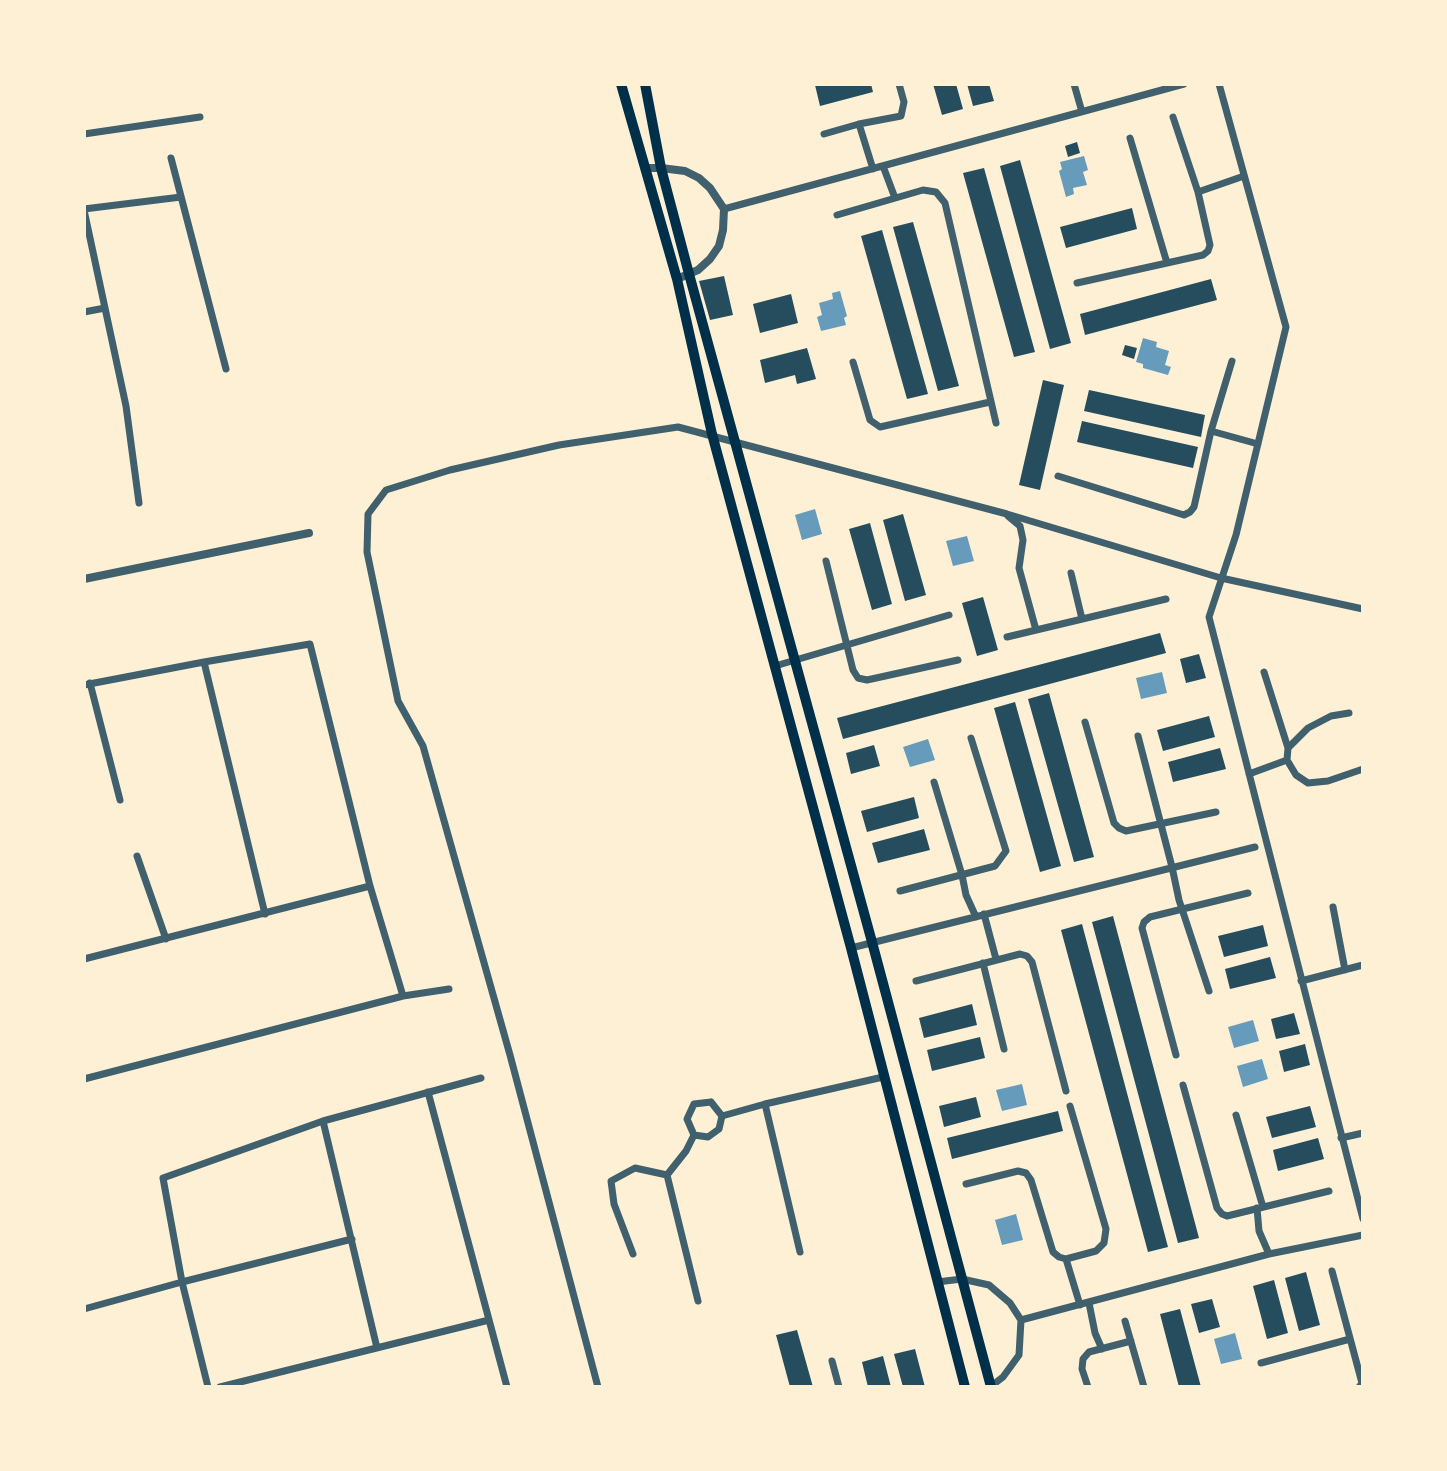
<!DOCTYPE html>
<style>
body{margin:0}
#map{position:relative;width:1447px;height:1471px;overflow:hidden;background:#fdf0d5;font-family:"PT Serif",serif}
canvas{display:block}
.frame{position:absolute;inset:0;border:86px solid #fdf0d5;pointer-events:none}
</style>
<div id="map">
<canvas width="1447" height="1471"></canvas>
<div class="frame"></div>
</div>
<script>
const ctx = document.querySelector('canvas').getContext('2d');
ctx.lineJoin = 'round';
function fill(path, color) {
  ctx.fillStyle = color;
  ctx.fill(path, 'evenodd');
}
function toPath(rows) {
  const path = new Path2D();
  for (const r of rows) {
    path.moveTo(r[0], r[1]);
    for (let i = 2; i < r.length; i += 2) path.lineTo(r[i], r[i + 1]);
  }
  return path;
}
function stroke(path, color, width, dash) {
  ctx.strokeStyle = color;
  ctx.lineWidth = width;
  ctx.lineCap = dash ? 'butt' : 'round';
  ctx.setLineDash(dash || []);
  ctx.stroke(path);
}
const water = toPath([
 [1084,156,1088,170,1083,172,1087,185,1073,188,1074,194,1066,197,1059,171,1062,169,1060,162],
 [840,291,847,316,844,318,846,325,821,331,817,317,822,315,819,303,833,299,832,293],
 [1143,338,1157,342,1156,347,1169,351,1165,365,1171,367,1168,375,1143,368,1143,364,1136,362],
 [815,509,822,534,802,540,795,515],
 [967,536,974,561,953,566,946,541],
 [1162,672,1167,693,1141,699,1136,678],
 [928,739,935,760,910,767,903,747],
 [1253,1020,1259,1041,1234,1048,1228,1027],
 [1262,1059,1268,1079,1243,1087,1237,1066],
 [1022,1084,1027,1105,1002,1111,996,1090],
 [1016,1214,1023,1240,1002,1245,995,1220],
 [1235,1333,1242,1359,1221,1364,1214,1339]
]);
const building = toPath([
 [871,84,873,92,820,106,815,85],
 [933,84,956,84,963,109,942,115],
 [967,84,989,84,994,101,973,106],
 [1077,142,1080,153,1068,157,1065,146],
 [1020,160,1071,343,1050,349,1000,166],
 [984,168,1035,352,1014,357,963,173],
 [1132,208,1137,229,1066,248,1060,227],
 [913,222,959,386,938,391,893,227],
 [882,230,928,394,907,399,861,236],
 [724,276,733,315,710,320,699,281],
 [1211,279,1217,300,1085,335,1080,314],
 [791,294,798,323,760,333,753,304],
 [1125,345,1137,348,1134,359,1122,355],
 [807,348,816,379,797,384,795,375,765,383,760,360],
 [1043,380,1064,385,1040,490,1019,485],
 [1089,390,1205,415,1201,437,1084,411],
 [1082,421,1198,447,1193,468,1077,442],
 [903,514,926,595,905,601,883,520],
 [870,523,892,604,872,610,849,529],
 [983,597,998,650,977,656,962,603],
 [1160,633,1166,653,843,739,837,718],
 [1199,654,1206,678,1186,683,1180,659],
 [1049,693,1094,857,1074,862,1028,699],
 [1015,702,1061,866,1040,872,994,708],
 [1209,716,1215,737,1163,751,1157,730],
 [874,745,880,766,851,774,846,753],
 [1220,748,1226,769,1173,782,1168,762],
 [914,797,919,818,867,832,861,811],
 [924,829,930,850,878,863,872,843],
 [1113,916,1199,1238,1178,1243,1092,922],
 [1082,924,1168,1247,1148,1252,1061,930],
 [1263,925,1268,946,1224,957,1218,936],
 [1270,957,1276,978,1230,989,1225,969],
 [972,1004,977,1025,924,1038,919,1018],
 [1294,1013,1300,1034,1276,1039,1271,1019],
 [980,1037,985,1058,932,1071,927,1050],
 [1305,1044,1310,1065,1284,1072,1279,1051],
 [976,1097,981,1117,944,1127,939,1106],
 [1310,1106,1316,1127,1272,1138,1266,1117],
 [1058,1111,1063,1131,952,1159,947,1138],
 [1318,1138,1324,1159,1278,1171,1273,1150],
 [1306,1272,1320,1325,1299,1331,1285,1278],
 [1274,1280,1288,1333,1267,1339,1253,1286],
 [1212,1299,1220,1327,1199,1333,1191,1304],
 [1180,1309,1201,1387,1179,1387,1160,1314],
 [797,1330,813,1387,790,1387,776,1335],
 [915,1349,925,1387,903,1387,894,1354],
 [883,1356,891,1387,868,1387,862,1362]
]);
const minor = toPath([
 [1074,84,1082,112],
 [1219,84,1286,327,1236,535,1209,617,1363,1219],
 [1173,117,1198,192],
 [859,124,901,116,904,102,899,84],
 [84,134,200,117],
 [824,134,859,124,873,169],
 [1130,138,1167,263],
 [171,158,226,369],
 [883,166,895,198],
 [84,209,181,197],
 [724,209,1184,84],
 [84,210,126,406,139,503],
 [837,215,923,190,936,192,945,203,996,423],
 [1077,283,1203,255,1208,251,1210,245,1198,192,1244,176],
 [84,312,105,308],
 [853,362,870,420,880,427,990,402],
 [1211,431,1258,444],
 [1058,476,1184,515,1190,512,1194,507,1211,431,1232,361],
 [1008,516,1020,526,1023,540,1019,568,1036,630],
 [826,561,853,670,858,678,867,680,958,660],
 [1071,573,1082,619],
 [1007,637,1166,599],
 [204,662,265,914],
 [775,666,949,615],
 [1264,672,1288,748],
 [90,683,120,800],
 [84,685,204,662,310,644,370,886,403,996],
 [1085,722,1114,823,1119,828,1126,831,1216,812],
 [1138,736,1172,867,1179,900,1209,991],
 [1287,760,1288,748,1308,728,1331,716,1349,713],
 [1249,774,1287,760,1296,775,1308,783,1328,781,1363,769],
 [934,782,962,875,966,895,976,917],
 [137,856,166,939],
 [900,891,995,866,1006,851,971,738],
 [1333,907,1345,970],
 [984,914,996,959],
 [851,948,1255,847],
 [84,959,370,886],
 [983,963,1004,1049],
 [916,981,1020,954,1027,956,1032,962,1066,1091],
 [1301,981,1363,965],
 [1176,1055,1142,928,1144,922,1150,917,1248,893],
 [84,1079,403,996,449,989],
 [1183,1085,1217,1208,1222,1214,1227,1216,1329,1191],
 [428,1092,507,1387],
 [711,1102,722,1116,719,1129,708,1137,694,1135,687,1119,694,1104,711,1102],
 [765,1104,800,1252],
 [1236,1115,1263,1207],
 [722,1116,765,1104,883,1077],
 [323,1121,377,1348],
 [694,1135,686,1151,667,1175,698,1301],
 [1341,1138,1363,1133],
 [966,1184,1018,1171,1026,1173,1031,1180,1053,1252,1059,1257,1066,1259,1080,1305],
 [1257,1208,1259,1231,1269,1254],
 [633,1254,614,1204,611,1181,635,1168,667,1175],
 [1066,1259,1096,1251,1104,1243,1106,1229,1070,1106],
 [1332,1271,1362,1383,1359,1387],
 [937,1282,962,1279,989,1285,1010,1303,1021,1320,1019,1355,1003,1377,990,1387],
 [1089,1303,1095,1333,1102,1349],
 [84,1309,182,1282,163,1178,323,1121,481,1078],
 [1021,1320,1269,1254,1363,1235],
 [1125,1321,1144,1387],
 [832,1361,839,1387],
 [1261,1363,1350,1339],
 [208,1387,182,1282,352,1239],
 [220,1387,489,1320],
 [598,1387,510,1055,423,746,398,701,367,552,368,514,386,490,450,470,559,445,678,427,1007,514,1221,578,1363,609],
 [1088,1387,1082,1369,1083,1359,1089,1352,1131,1341]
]);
const tertiary = toPath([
 [646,168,661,168,685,171,699,178,710,188,724,209,723,230,719,246,710,259,698,270,677,279],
 [84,579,309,533]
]);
const secondary = toPath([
 [621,84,677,279,712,434,851,948,965,1387],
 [645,84,661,168,689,274,872,942,991,1387]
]);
fill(water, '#669bbc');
fill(building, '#264d5e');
stroke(minor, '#3f606c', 7);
stroke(tertiary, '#3f606c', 8);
stroke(secondary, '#003049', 10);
</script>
